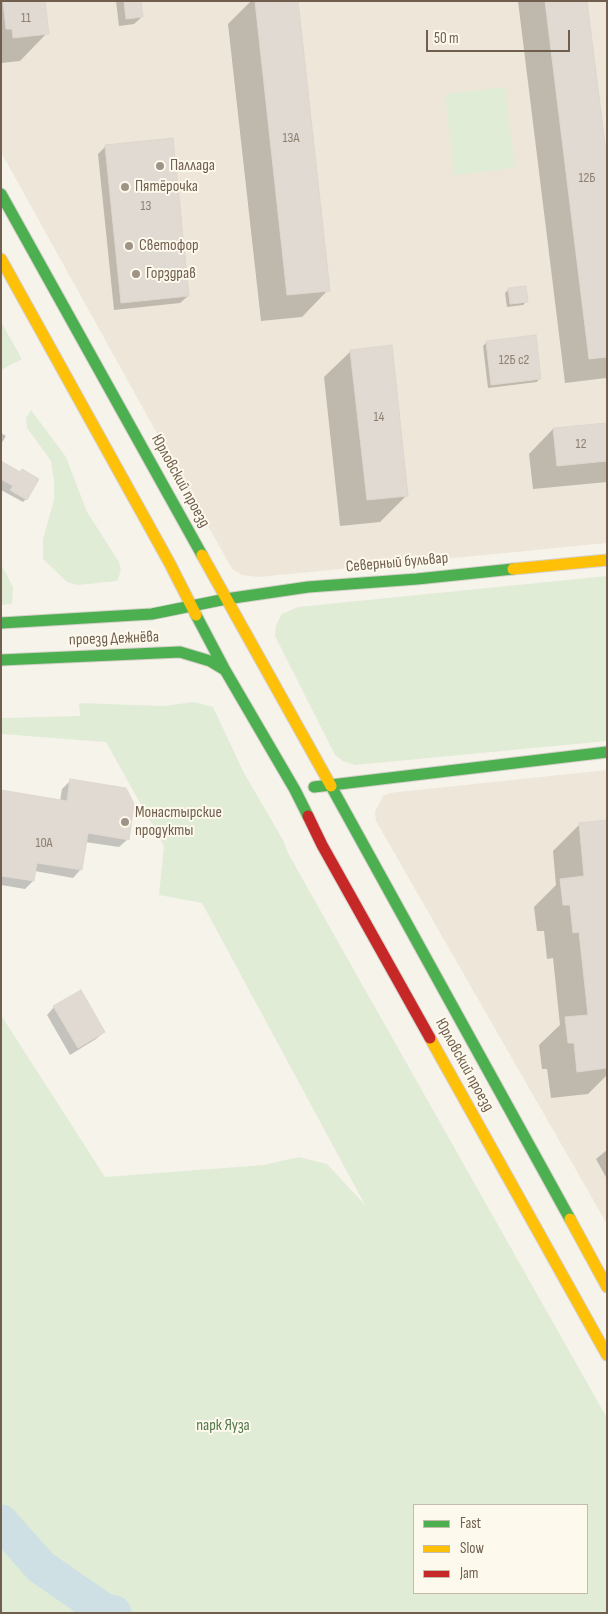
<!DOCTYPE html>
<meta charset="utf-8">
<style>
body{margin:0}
#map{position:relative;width:608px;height:1614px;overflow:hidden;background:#f6f3eb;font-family:"Sofia Sans Condensed",sans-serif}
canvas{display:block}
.frame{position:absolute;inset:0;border:2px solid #705f4e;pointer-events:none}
.legend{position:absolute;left:413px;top:1504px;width:175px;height:90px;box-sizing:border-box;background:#fdf9ed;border:1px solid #c5bbad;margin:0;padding:6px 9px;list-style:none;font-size:15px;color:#705f4e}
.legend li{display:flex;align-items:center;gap:10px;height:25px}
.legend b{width:25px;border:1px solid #c5bbad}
.scale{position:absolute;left:426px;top:30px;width:144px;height:22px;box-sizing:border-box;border:2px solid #705f4e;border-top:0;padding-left:6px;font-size:15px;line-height:18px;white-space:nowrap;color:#705f4e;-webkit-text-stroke:4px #fdf9ed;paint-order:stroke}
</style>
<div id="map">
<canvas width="608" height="1614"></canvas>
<div class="frame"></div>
<ul class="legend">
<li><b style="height:6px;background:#4caf50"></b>Fast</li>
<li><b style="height:6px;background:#ffc107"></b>Slow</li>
<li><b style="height:6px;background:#c62828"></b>Jam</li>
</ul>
<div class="scale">50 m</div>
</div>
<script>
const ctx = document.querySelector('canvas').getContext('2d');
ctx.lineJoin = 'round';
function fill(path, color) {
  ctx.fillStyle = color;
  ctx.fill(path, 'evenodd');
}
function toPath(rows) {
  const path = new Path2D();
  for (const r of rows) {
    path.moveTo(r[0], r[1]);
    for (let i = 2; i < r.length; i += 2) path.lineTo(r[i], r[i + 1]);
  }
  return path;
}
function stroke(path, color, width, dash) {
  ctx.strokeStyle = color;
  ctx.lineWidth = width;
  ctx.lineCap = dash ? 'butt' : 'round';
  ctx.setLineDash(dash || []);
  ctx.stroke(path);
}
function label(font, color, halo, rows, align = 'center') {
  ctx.font = font + ' "Sofia Sans Condensed",sans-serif';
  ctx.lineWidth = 4;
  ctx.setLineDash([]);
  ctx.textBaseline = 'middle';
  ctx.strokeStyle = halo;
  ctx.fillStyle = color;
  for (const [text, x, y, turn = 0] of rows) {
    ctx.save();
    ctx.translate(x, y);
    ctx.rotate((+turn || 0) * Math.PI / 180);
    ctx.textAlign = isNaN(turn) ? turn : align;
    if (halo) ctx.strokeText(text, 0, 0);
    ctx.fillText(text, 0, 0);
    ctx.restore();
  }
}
const residential = toPath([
 [1,1,607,1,607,543,259,577,242,575,232,569,1,152],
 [607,770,607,1224,376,821,375,812,383,796,389,793]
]);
const green = toPath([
 [505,87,515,168,454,175,445,94],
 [1,322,22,359,1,370],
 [31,410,66,457,87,512,119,562,121,571,117,581,77,585,67,582,43,559,43,539,54,500,54,481,51,461,27,428,26,418],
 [1,564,13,587,12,604,1,605],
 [607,576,607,741,355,765,343,761,335,755,275,636,276,625,282,614,298,607],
 [194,702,213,707,244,773,283,840,289,855,607,1418,607,1613,1,1613,1,1015,105,1177,264,1165,299,1157,327,1164,365,1205,202,903,159,895,164,846,106,742,1,734,1,718,80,716,79,703,164,706],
 [587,1505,587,1593,414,1593,414,1505]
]);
const shadow = toPath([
 [1,1,44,1,47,33,20,61,1,63],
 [116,1,140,1,142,17,134,24,119,26],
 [251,1,297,1,328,290,302,317,261,321,228,24],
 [518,1,586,1,607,170,606,378,565,383],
 [106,146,188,296,180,303,114,310,98,154],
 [509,289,526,302,523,305,507,307,505,293],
 [487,342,540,378,537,382,488,388,483,346],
 [351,351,407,495,380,522,340,526,324,377],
 [607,424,607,482,533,489,529,454,553,429],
 [1,433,6,436,1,444],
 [1,463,26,499,23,502,1,490],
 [70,781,128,839,119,847,85,842,81,869,73,878,35,871,33,881,25,889,1,885,1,791,60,801,62,789],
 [607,822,607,1075,588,1094,551,1098,547,1069,542,1069,539,1045,560,1025,553,958,547,959,544,931,537,931,534,907,556,885,553,851,579,825],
 [54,1007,104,1032,96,1039,70,1055,47,1015],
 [607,1150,607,1179,596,1159]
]);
const river = toPath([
 [1,1522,41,1567,103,1610,114,1613]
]);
const building = toPath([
 [3,1,45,1,49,34,13,38,12,29,6,29,3,1],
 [124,1,141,1,143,17,126,19,124,1],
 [255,1,298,1,330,291,287,295,255,1],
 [545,1,587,1,607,160,607,357,589,359,545,1],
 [173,138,189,296,121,303,105,145,173,138],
 [526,286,528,302,510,304,508,288,526,286],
 [536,335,541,379,491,385,486,341,536,335],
 [392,345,408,496,367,500,350,350,392,345],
 [607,423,607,461,557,466,553,428,607,423],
 [1,461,20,472,22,469,39,479,27,500,10,490,13,486,1,479,1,461],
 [70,779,126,788,134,804,129,840,88,833,82,870,37,863,34,881,1,876,1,790,67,801,70,779],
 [607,820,607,1068,577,1072,574,1043,568,1043,565,1017,588,1015,579,932,573,933,570,905,563,905,560,879,584,876,579,823,607,820],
 [81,990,105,1032,78,1048,53,1006,81,990]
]);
const fast = toPath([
 [1,194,202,555],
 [196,615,225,670,295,790,308,816],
 [1,623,152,614,226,599,308,587,417,579,513,569],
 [1,660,180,652,210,661,225,670],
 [331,786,570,1219],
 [314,787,607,752]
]);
const slow = toPath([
 [1,259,169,562,196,615],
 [202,555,331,786],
 [513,569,607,560],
 [430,1038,607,1355],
 [570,1219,607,1287]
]);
const jam = toPath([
 [308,816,322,845,430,1038]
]);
const markers = [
 [160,166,5,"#9f9385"],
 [125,187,5,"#9f9385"],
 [129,246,5,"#9f9385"],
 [136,274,5,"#9f9385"],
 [125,822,5,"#9f9385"]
];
const numberNames = [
 ["11",26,18],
 ["13А",291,138],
 ["12Б",587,178],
 ["13",146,206],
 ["12Б с2",514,360],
 ["14",379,417],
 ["12",581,444],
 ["10А",44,843]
];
const poiNames = [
 ["Паллада",170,166],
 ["Пятёрочка",135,187],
 ["Светофор",139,246],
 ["Горздрав",146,274],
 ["Монастырские",135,813],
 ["продукты",135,831]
];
const streetNames = [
 ["Юрловский проезд",180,481,61],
 ["Северный бульвар",397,563,-5],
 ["проезд Дежнёва",114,639,-2],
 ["Юрловский проезд",464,1065,61]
];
const parkNames = [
 ["парк Яуза",223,1426]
];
fill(residential, '#eee6d9');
fill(green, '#e1ecd7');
fill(shadow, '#0003');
stroke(river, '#cee0e4', 35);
fill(building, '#e1dad3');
stroke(building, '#ded7ce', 1);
stroke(fast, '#d5d0c9', 13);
stroke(slow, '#d5d0c9', 13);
stroke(jam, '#d5d0c9', 13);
stroke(fast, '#4caf50', 11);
stroke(slow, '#ffc107', 11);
stroke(jam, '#c62828', 11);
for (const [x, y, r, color] of markers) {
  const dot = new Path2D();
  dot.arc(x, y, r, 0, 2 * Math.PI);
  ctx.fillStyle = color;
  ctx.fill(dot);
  stroke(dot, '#fdf9ed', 2);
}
label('14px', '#8e8071', null, numberNames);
label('16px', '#705f4e', '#fdf9ed', poiNames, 'left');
label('16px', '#705f4e', '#fdf9ed', streetNames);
label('16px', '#537a4b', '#fdf9ed', parkNames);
</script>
